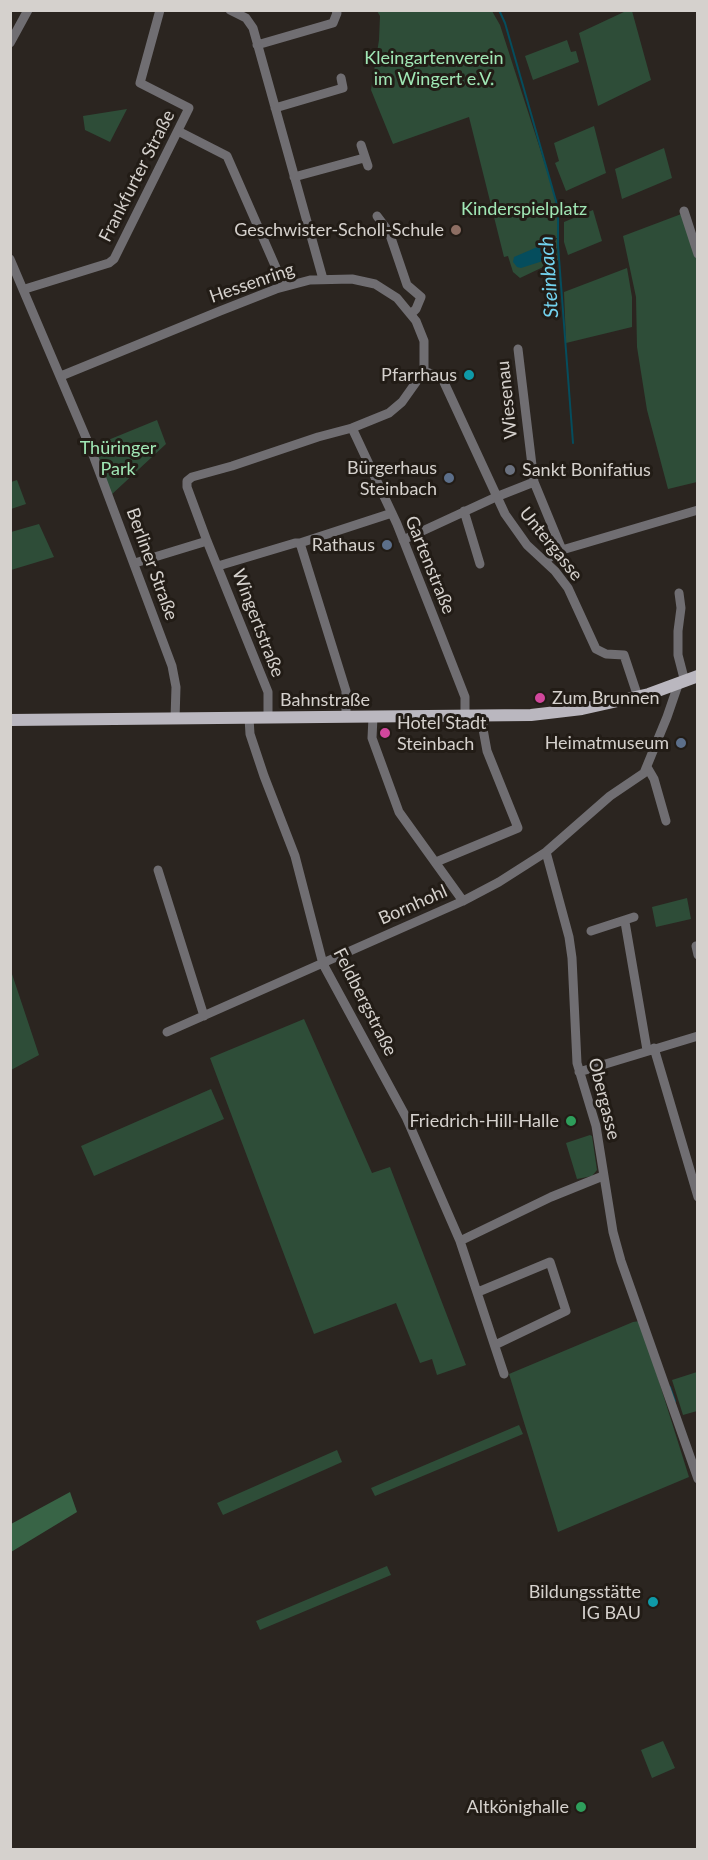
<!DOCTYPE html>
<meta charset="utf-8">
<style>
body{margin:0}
#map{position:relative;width:708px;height:1860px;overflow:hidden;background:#2b2520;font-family:Lato,sans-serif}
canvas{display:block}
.frame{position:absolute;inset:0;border:12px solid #d5d1cd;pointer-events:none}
</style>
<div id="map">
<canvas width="708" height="1860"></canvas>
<div class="frame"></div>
</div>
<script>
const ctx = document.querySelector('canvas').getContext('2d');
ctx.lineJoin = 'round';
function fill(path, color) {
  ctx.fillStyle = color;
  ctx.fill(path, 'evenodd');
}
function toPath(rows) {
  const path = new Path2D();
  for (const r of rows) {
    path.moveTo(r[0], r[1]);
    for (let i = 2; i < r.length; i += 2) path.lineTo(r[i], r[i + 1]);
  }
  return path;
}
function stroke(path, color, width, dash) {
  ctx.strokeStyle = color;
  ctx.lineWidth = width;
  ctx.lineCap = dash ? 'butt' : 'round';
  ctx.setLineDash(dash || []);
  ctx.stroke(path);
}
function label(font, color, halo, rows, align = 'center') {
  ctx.font = font + ' Lato,sans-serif';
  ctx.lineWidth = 6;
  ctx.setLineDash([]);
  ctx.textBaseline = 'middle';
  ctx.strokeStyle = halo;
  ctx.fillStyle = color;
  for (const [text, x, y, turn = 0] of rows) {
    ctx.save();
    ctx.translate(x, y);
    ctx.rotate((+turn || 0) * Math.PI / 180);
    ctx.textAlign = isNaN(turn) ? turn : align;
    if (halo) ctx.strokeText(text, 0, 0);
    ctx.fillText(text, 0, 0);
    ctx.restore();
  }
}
const green = toPath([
 [377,11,492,11,500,25,552,186,557,208,557,238,549,241,557,239,558,260,520,278,513,272,508,256,504,257,469,117,393,144,371,90,379,40,380,16],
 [626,11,632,11,651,80,598,106,579,33],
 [567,40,571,52,576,51,579,62,533,80,525,56],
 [127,109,110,142,85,130,83,116],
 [594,126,606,173,566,191,555,163,559,161,554,143],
 [664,148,672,178,622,199,615,169],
 [593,210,602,241,568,255,564,242,564,222],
 [684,213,697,259,697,482,668,489,647,410,637,347,636,297,623,236],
 [627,268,632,297,632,327,566,343,564,292],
 [157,420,166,444,110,496,91,447],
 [17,480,26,504,11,509,11,482],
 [39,524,54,557,11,570,11,532],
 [687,898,691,919,656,927,652,907],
 [11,971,39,1055,11,1070,10,1070],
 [304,1019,372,1173,390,1167,466,1365,437,1375,432,1359,420,1363,396,1303,314,1334,210,1058],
 [211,1089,224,1119,94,1176,81,1146],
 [590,1135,592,1136,597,1170,592,1176,577,1179,566,1143],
 [640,1321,689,1477,558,1532,509,1374,633,1322],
 [697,1372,697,1411,683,1415,672,1380],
 [519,1425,523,1434,375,1496,371,1488],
 [337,1450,342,1462,223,1515,217,1503],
 [387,1566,391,1575,260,1630,256,1621],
 [663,1741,675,1768,652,1778,641,1750]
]);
const forest = toPath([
 [70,1492,77,1512,11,1552,11,1524]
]);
const water = toPath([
 [542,245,548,248,550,255,546,260,521,268,517,267,513,262,514,257]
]);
const stream = toPath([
 [499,10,505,23,558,208,558,245,573,443],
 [670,1387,675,1401]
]);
const minor = toPath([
 [230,10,246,18,253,28,323,279],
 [10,43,28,10],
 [257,45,333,23,337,13,336,10],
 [275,108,343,88,341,78],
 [178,131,227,156,284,286],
 [361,145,368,166],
 [294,177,364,158],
 [684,211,698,254],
 [377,216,389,232,407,285],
 [10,259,90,447,172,666,176,687,175,719],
 [407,285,421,297,416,309,411,314],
 [25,289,109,263,114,259,189,108,140,83,160,10],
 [518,349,534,482,562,550],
 [424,371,442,378,505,514,527,545,555,571,568,588,596,649,606,654,624,655,638,697],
 [61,376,220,311,276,289,310,280,352,279,375,284,397,298,416,321,424,341,424,371,402,402,389,413,352,428,318,437,232,466,192,477,187,481,187,487,207,541,268,692,268,718],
 [352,428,397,524,440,633,465,697,465,717],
 [464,511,480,564],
 [403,540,496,497,534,482],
 [300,543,346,691,346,717],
 [544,561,562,550,698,510],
 [135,563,207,541],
 [218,566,295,543,300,543,392,513],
 [679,593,681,608,678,631,678,655,685,682],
 [373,717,372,738,399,812,463,901],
 [249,718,250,734,264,776,295,856,323,964,406,1117,460,1241,504,1374],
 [647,767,654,779,666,821],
 [546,852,569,937,572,958,577,1063,596,1126,613,1232,621,1261,698,1479],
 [436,862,518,828,487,751,483,729,483,717],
 [158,870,204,1016],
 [625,922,647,1050],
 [591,931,634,917],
 [696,946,698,955],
 [167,1032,463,901,499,882,546,852,610,796,644,773,667,717,678,685],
 [654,1048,698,1197],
 [579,1072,698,1036],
 [460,1241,551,1197,603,1176],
 [478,1292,550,1262,566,1311,495,1345]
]);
const major = toPath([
 [10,720,531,715,582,709,649,694,698,676]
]);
const markers = [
 [456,230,6,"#8d6e63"],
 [469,375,6,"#0f9aa8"],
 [510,470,6,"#6b7280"],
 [449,478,6,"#5c6f8a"],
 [387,545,6,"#5c6f8a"],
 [540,698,6,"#d1479c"],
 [385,733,6,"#d1479c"],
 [681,743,6,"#5c6f8a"],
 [571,1121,6,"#2e9e5b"],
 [653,1602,6,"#0f9aa8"],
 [581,1807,6,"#2e9e5b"]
];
const parkNames = [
 ["Kleingartenverein",434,58],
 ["im Wingert e.V.",434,79],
 ["Kinderspielplatz",524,209],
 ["Thüringer",118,448],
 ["Park",118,469]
];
const streetNames = [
 ["Frankfurter Straße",137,176,-63],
 ["Hessenring",252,283,-19],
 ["Wiesenau",507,400,-96],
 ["Untergasse",551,544,51],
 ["Berliner Straße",152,564,70],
 ["Gartenstraße",430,565,68],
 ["Wingertstraße",258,623,69],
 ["Bahnstraße",325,700],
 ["Bornhohl",413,905,-24],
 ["Feldbergstraße",365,1002,63],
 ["Obergasse",604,1099,76]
];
const poiNames = [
 ["Geschwister-Scholl-Schule",444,230],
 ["Pfarrhaus",457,375],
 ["Bürgerhaus",437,468],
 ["Steinbach",437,489],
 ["Sankt Bonifatius",522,470,"left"],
 ["Rathaus",375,545],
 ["Zum Brunnen",552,698,"left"],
 ["Hotel Stadt",397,723,"left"],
 ["Steinbach",397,744,"left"],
 ["Heimatmuseum",669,743],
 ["Friedrich-Hill-Halle",559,1121],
 ["Bildungsstätte",641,1592],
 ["IG BAU",641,1613],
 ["Altkönighalle",569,1807]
];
const waterNames = [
 ["Steinbach",549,277,-94]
];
fill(green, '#2e4d38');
fill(forest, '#386446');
fill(water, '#054d5d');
stroke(stream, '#054d5d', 2);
stroke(minor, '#706e72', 9);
stroke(major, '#bab7bf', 12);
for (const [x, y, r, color] of markers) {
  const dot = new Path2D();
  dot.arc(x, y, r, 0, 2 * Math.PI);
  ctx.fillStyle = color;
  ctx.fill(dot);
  stroke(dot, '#221c16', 2);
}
label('18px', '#a0e7b5', '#221c16', parkNames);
label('18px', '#d5d1cd', '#221c16', streetNames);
label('18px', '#d5d1cd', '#221c16', poiNames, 'right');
label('italic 20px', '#73d3ef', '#221c16', waterNames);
</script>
